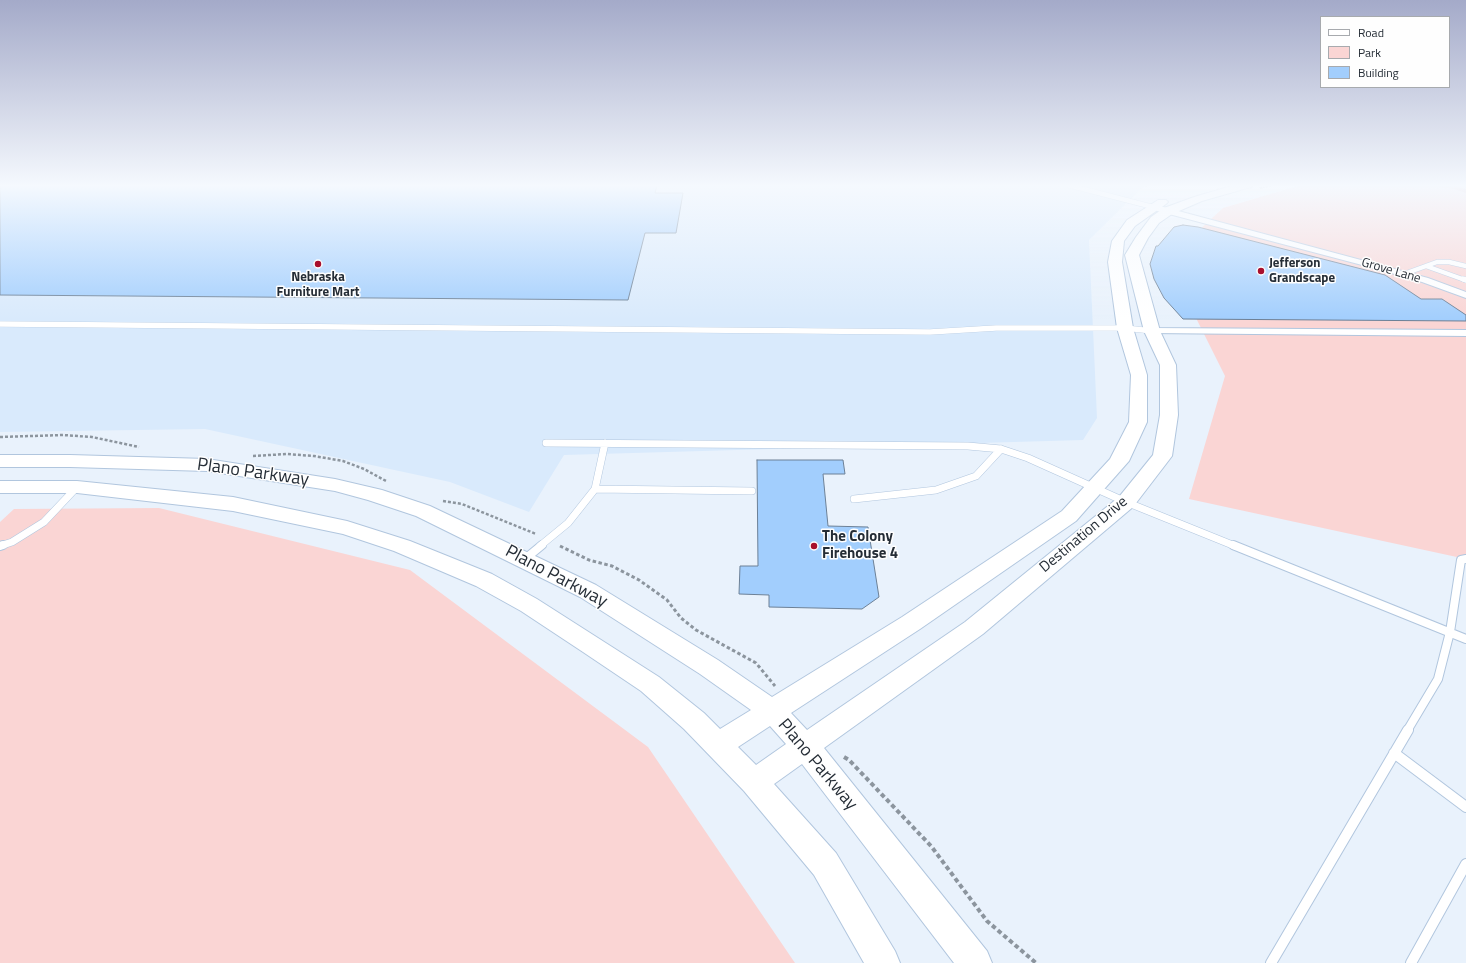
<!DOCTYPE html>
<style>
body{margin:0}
#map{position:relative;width:1466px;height:963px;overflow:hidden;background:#e9f2fc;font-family:"Titillium Web",sans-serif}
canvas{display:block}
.legend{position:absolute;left:1320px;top:16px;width:130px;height:72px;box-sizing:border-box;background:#fefefe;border:1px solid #a7aaae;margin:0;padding:5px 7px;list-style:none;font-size:12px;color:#252d36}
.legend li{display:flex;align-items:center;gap:8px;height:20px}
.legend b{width:20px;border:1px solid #a7aaae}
</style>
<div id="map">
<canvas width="1466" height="963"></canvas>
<ul class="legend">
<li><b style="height:5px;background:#fff"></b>Road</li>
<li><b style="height:11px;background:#fad5d4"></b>Park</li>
<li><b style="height:11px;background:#a2cefd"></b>Building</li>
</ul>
</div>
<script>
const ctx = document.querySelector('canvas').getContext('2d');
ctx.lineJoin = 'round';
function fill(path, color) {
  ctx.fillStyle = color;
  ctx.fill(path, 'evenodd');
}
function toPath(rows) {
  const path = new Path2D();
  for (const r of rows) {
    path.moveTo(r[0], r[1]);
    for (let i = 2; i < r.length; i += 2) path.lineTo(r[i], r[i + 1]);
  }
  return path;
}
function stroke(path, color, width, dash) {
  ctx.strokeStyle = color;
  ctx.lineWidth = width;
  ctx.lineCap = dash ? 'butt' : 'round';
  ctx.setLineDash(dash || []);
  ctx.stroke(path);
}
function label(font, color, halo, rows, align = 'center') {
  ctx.font = font + ' "Titillium Web",sans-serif';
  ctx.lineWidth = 3;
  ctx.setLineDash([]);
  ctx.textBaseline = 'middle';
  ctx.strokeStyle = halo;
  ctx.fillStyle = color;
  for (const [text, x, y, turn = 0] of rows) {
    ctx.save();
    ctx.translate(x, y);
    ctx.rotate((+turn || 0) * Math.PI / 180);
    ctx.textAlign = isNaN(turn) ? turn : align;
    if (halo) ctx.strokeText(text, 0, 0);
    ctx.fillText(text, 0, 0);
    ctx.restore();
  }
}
const built = toPath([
 [0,185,1152,185,1143,187,1089,240,1097,418,1083,440,564,455,529,512,450,482,205,429,0,432]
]);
const green = toPath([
 [1301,185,1466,185,1466,559,1189,499,1225,376,1167,260,1223,208],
 [159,508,410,570,648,747,795,963,0,963,0,522,14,509]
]);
const stream = toPath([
 [1438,185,1454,187,1466,191]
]);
const building = toPath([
 [0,185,657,185,655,193,683,193,676,233,645,233,628,300,0,295,0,185],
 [1183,225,1198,227,1385,275,1421,299,1442,299,1466,315,1466,321,1183,319,1164,298,1154,279,1150,264,1156,246,1158,246,1174,227,1183,225],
 [757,460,843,460,845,474,823,474,828,526,868,527,879,597,862,609,769,607,769,595,739,594,740,566,758,566,757,460]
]);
const pathFar3 = toPath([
 [1260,188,1274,185]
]);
const pathFar2 = toPath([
 [0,437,63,435,92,437,139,447],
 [253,456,287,454,314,456,343,461,364,469,386,481],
 [443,501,462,504,536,534]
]);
const pathFar1 = toPath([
 [560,546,589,560,612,566,639,580,667,600,681,618,696,630,756,663,775,686]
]);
const path = toPath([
 [844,757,849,760,931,846,987,921,1036,963]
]);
const laneFar4 = toPath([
 [1068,185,1153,207],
 [1426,266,1465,280],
 [1404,274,1437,262,1449,262,1466,266]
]);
const laneFar3 = toPath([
 [1463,279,1466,280],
 [0,324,930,332,996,328,1125,328,1152,331]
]);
const laneFar2 = toPath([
 [546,443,968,446,1001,449,1028,458,1126,502,1235,546],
 [595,489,752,491],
 [854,499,936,490,976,476,1001,449],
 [0,546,12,542,44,522,77,487],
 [540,546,568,523,595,489,605,443]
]);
const laneFar1 = toPath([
 [1233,545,1466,639],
 [0,546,3,545],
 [525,559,542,545],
 [1407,731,1438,679,1450,632,1461,560,1466,559]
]);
const lane = toPath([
 [1394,753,1466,807],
 [1271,963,1408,730],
 [1411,963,1466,864]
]);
const street = toPath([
 [1150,205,1156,205,1428,278,1466,292,1466,298,1422,282,1381,270,1150,209,1149,207,1150,205],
 [1152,328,1466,330,1466,336,1148,333,1147,331,1148,329,1152,328]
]);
const secondary = toPath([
 [1235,185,1253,185,1251,187,1202,201,1172,214,1159,223,1148,238,1139,255,1160,331,1176,365,1178,415,1172,456,1169,460,1133,507,983,634,824,748,987,951,992,963,954,963,802,764,774,784,836,853,895,951,900,963,864,963,814,875,744,791,684,729,641,691,583,652,521,611,476,586,394,551,343,534,233,511,77,493,0,493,0,481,77,481,233,497,347,521,410,541,492,574,537,599,659,677,704,713,720,729,751,710,700,674,580,597,416,516,368,500,335,491,207,471,70,467,0,467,0,455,70,455,207,459,335,479,382,490,430,506,596,585,718,660,772,697,902,617,1062,511,1110,459,1129,422,1131,375,1117,328,1108,262,1112,241,1127,220,1158,200,1166,200,1168,202,1166,204,1135,226,1124,241,1122,262,1133,328,1147,375,1147,422,1129,461,1076,521,920,629,791,713,807,730,965,622,1119,497,1153,455,1160,415,1160,365,1144,331,1125,255,1136,237,1151,217,1164,208,1194,197,1235,185],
 [770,726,786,744,756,765,738,747,770,726]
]);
const markers = [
 [318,264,4,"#a80f2d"],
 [1261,271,4,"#a80f2d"],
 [814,546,4,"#a80f2d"]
];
const farPoinames = [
 ["Jefferson",1269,264],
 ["Grandscape",1269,279],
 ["Nebraska",318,278,"center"],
 ["Furniture Mart",318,293,"center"]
];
const farStreetnames = [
 ["Grove Lane",1391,271,16]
];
const streetNames = [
 ["Destination Drive",1084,535,-40]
];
const poiNames = [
 ["The Colony",822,537],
 ["Firehouse 4",822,554]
];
const nearStreetnames = [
 ["Plano Parkway",253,473,8],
 ["Plano Parkway",556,577,28],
 ["Plano Parkway",817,765,50]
];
fill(built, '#d9eafc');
fill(green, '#fad5d4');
stroke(stream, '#df9c9b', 3.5);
fill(building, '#a2cefd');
stroke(building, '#6c8096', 1);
stroke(laneFar4, '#b1c6de', 5.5);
stroke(laneFar3, '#b1c6de', 6);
stroke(laneFar2, '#b1c6de', 8);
stroke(laneFar1, '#b1c6de', 10);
stroke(lane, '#b1c6de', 12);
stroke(street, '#b1c6de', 2);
stroke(secondary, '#b1c6de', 2);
stroke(pathFar3, '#8c959e', 1.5, [2, 1]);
stroke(pathFar2, '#8c959e', 2.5, [3, 2]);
stroke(pathFar1, '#8c959e', 3, [3.5, 2.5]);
stroke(path, '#8c959e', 4, [4.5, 3]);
stroke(laneFar4, '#fff', 4.5);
stroke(laneFar3, '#fff', 5.5);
stroke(laneFar2, '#fff', 7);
stroke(laneFar1, '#fff', 8);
stroke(lane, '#fff', 10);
fill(street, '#fff');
fill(secondary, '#fff');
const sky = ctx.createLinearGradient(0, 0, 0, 320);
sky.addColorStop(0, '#a4aac9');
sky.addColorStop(0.58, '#f5f9fe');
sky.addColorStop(1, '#f5f9fe00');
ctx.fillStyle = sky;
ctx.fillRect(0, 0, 1466, 320);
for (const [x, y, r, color] of markers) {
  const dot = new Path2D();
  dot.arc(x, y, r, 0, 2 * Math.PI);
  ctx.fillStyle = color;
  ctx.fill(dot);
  stroke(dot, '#fefefe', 1.5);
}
label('bold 13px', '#252d36', '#fefefe', farPoinames, 'left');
label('13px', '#252d36', '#fefefe', farStreetnames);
label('15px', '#252d36', '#fefefe', streetNames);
label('bold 15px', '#252d36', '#fefefe', poiNames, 'left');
label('18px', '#252d36', '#fefefe', nearStreetnames);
</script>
